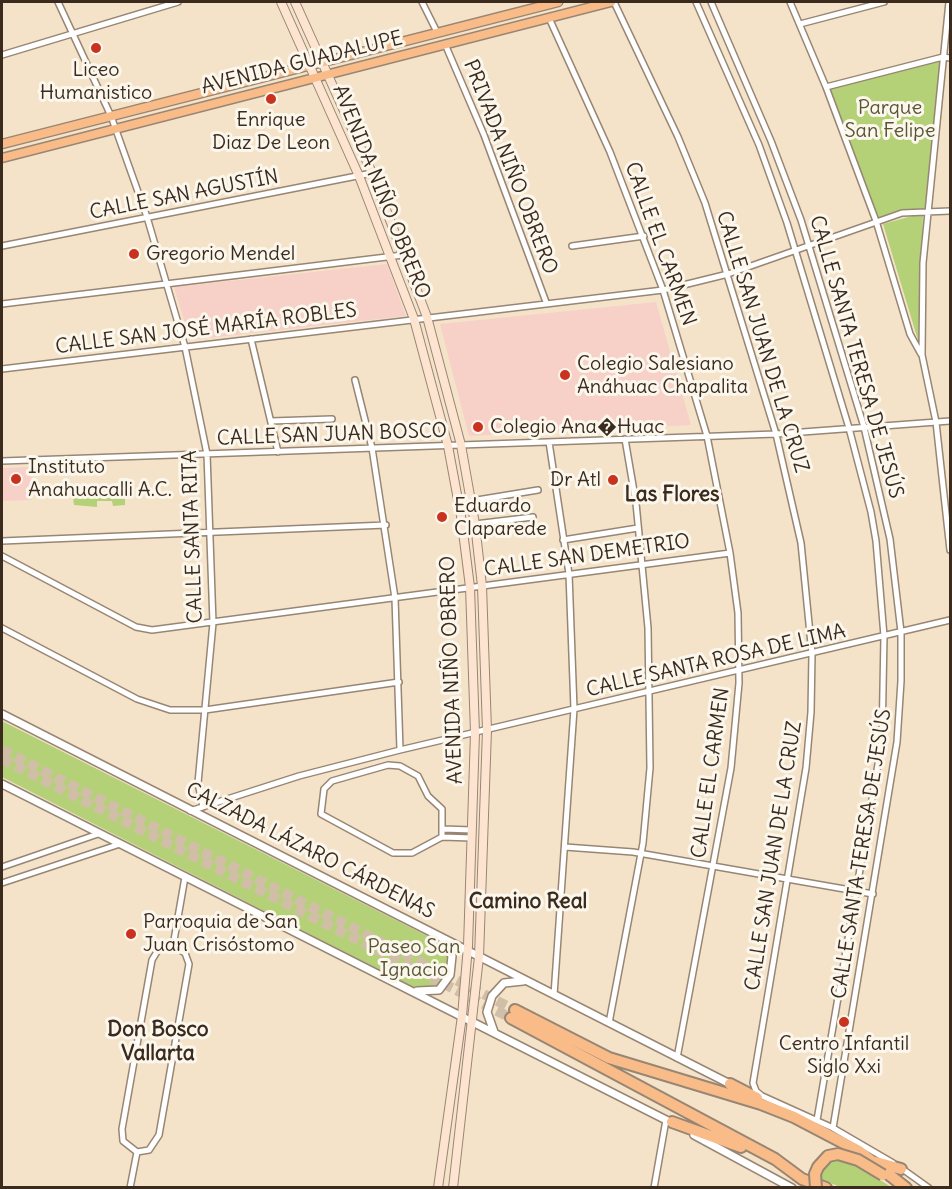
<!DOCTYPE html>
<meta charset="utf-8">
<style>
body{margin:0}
#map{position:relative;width:952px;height:1189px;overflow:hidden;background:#f5e3c9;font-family:Delius,sans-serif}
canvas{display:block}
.frame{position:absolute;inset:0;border:3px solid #3b2a1e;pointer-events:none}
</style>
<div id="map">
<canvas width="952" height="1189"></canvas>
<div class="frame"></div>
</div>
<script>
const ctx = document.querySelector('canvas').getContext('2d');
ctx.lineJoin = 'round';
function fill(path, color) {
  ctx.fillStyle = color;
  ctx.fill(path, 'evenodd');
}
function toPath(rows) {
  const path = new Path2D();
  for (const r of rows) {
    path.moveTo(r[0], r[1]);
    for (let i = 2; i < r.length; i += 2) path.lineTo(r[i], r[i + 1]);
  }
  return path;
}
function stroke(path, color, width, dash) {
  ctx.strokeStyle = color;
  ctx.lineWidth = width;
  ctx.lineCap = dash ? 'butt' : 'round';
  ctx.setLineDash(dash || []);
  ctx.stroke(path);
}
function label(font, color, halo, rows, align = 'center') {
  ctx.font = font + ' Delius,sans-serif';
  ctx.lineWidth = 6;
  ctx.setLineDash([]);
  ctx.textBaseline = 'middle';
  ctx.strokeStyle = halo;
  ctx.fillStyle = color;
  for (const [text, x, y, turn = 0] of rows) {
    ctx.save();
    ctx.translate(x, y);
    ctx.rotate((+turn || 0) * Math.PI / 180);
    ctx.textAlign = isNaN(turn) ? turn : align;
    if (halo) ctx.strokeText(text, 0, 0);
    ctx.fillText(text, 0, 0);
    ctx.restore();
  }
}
const built = toPath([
 [387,264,406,316,190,340,174,287],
 [656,302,691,425,469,436,440,324],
 [31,467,32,500,2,501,2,468]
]);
const green = toPath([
 [942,59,925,209,909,210,877,218,830,88],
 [923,213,920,347,883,224],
 [125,497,125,505,113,506,112,501,97,501,97,507,74,505,73,498],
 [2,721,443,944,449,952,449,974,437,988,419,990,2,777],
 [841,1159,850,1160,891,1187,840,1187,826,1181,823,1187,818,1180,819,1174,827,1163]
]);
const motorwayTunnel = toPath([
 [2,750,515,1010],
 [2,759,511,1018]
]);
const minor = toPath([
 [58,2,111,116,147,217,185,347,207,454,213,623,198,783,203,807],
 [422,2,437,32],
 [614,2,678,137,705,203,776,434,801,543,812,654,811,712,806,768,753,1083,756,1091,762,1096],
 [696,2,759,145,787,223,849,428,871,512,876,541,884,636,882,741,817,1120],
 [711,2,771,141,801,220,864,427,890,539,901,632,901,681,897,742,833,1128],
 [790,2,826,87,876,221,910,334,921,354],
 [949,2,923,263,922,355,936,422,950,550],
 [549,18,610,152,663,290,707,436,730,553,738,613,739,683,731,768,677,1058],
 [800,24,884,2],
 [445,44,484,135,546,302],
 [2,55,178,2],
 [826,87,943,57,950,58],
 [2,246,372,173],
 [572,246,644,236],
 [2,304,403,255],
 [251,339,278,452],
 [2,369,663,290,728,274,902,213,950,211],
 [355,380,372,448,395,598,400,750],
 [271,421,332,419],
 [549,442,569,574,574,709,554,995],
 [2,461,776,434,950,421],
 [471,501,538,490],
 [475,524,533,517],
 [563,540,638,528],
 [2,541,386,525],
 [2,556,136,627,152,630,730,553],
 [2,628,137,699,170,710,205,710,399,682],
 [190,811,299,776,400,750,950,620],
 [443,829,472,830],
 [442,837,442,809,428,796,418,776,400,766,388,765,332,781,324,789,321,814,393,853,412,853,442,837,472,838],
 [565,847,633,852,873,894],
 [2,867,98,834],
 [2,883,120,844],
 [173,946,185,953,189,964,159,1135,149,1150,137,1152,123,1141,122,1129,152,960,158,950,173,946],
 [173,946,185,877],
 [609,1023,643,843,650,768,648,628,636,503,625,439],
 [760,1095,833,1128,893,1163],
 [901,1168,929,1188],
 [130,1188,137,1152],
 [654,1188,666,1120]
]);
const tertiary = toPath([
 [2,714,730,1084],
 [2,784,674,1124],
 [417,991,439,990,450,975,452,956,443,940],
 [494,1032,487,1012,492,996,504,983,523,981],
 [694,1135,792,1188]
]);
const secondary = toPath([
 [281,2,359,176,414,319,448,446,461,516,470,587,475,733,468,946,462,1016,438,1188],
 [295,2,372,173,427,317,461,445,475,524,482,586,487,730,479,957,453,1188]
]);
const primary = toPath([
 [2,144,558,2],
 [2,158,611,2]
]);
const motorway = toPath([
 [515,1010,609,1058,761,1104,794,1117,859,1151,906,1188],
 [511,1018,775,1159,802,1179,826,1188],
 [730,1084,757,1098],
 [672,1122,741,1147],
 [876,1162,901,1169]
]);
const motorwayBridge = toPath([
 [816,1188,815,1174,818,1167,828,1156,838,1154,858,1160,883,1175]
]);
const markers = [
 [96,48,6,"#c8321e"],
 [271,99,6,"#c8321e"],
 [134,254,6,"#c8321e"],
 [565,375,6,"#c8321e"],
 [478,427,6,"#c8321e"],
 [16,479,6,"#c8321e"],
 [613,480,6,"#c8321e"],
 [442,517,6,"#c8321e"],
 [131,934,6,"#c8321e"],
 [844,1022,6,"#c8321e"]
];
const streetNames = [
 ["AVENIDA GUADALUPE",302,63,-14],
 ["PRIVADA NIÑO OBRERO",510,167,69],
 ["AVENIDA NIÑO OBRERO",381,192,68],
 ["CALLE SAN AGUSTÍN",184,195,-11],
 ["CALLE EL CARMEN",660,244,70],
 ["CALLE SAN JOSÉ MARÍA ROBLES",206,329,-7],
 ["CALLE SAN JUAN DE LA CRUZ",762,342,73],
 ["CALLE SANTA TERESA DE JESÚS",856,357,74],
 ["CALLE SAN JUAN BOSCO",332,435,-2],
 ["CALLE SANTA RITA",193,537,-92],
 ["CALLE SAN DEMETRIO",587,556,-8],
 ["CALLE SANTA ROSA DE LIMA",716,661,-13],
 ["AVENIDA NIÑO OBRERO",452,670,-92],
 ["CALLE EL CARMEN",711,773,-82],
 ["CALZADA LÁZARO CÁRDENAS",310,851,27],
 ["CALLE SANTA TERESA DE JESÚS",862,854,-81],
 ["CALLE SAN JUAN DE LA CRUZ",774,856,-81]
];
const poiNames = [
 ["Liceo",96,70,"center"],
 ["Humanistico",96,93,"center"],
 ["Enrique",271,120,"center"],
 ["Diaz De Leon",271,143,"center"],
 ["Gregorio Mendel",146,254],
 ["Colegio Salesiano",577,364],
 ["Anáhuac Chapalita",577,387],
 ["Colegio Ana�Huac",490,427],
 ["Instituto",28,467],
 ["Anahuacalli A.C.",28,490],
 ["Dr Atl",601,480,"right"],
 ["Eduardo",454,506],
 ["Claparede",454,529],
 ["Parroquia de San",143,922],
 ["Juan Crisóstomo",143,945],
 ["Centro Infantil",844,1044,"center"],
 ["Siglo Xxi",844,1067,"center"]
];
const parkNames = [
 ["Parque",890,108],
 ["San Felipe",890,131],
 ["Paseo San",414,947],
 ["Ignacio",414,970]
];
const neighbourhoodNames = [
 ["Las Flores",672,495],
 ["Camino Real",528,902],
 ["Don Bosco",158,1030],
 ["Vallarta",158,1054]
];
fill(built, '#f7d1c7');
fill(green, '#b4d177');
stroke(motorwayTunnel, '#d0bea7', 10, [10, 5]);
stroke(minor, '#988674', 8);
stroke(tertiary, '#988674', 10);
stroke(secondary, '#988674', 10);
stroke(primary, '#988674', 11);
stroke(motorway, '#988674', 14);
stroke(minor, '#fff', 5);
stroke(tertiary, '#fff', 7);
stroke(secondary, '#fde4d0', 8);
stroke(primary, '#f9bc89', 8);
stroke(motorway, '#f9bc89', 10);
stroke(motorwayBridge, '#988674', 14, []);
stroke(motorwayBridge, '#f9bc89', 10);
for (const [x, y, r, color] of markers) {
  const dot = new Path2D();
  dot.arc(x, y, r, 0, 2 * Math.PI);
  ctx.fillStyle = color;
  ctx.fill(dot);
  stroke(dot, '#fbf7ec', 2);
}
label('20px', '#3b2a1e', '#fbf7ec', streetNames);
label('20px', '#3b2a1e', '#fbf7ec', poiNames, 'left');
label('20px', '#595434', '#fbf7ec', parkNames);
label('bold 21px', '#3b2a1e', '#fbf7ec', neighbourhoodNames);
</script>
